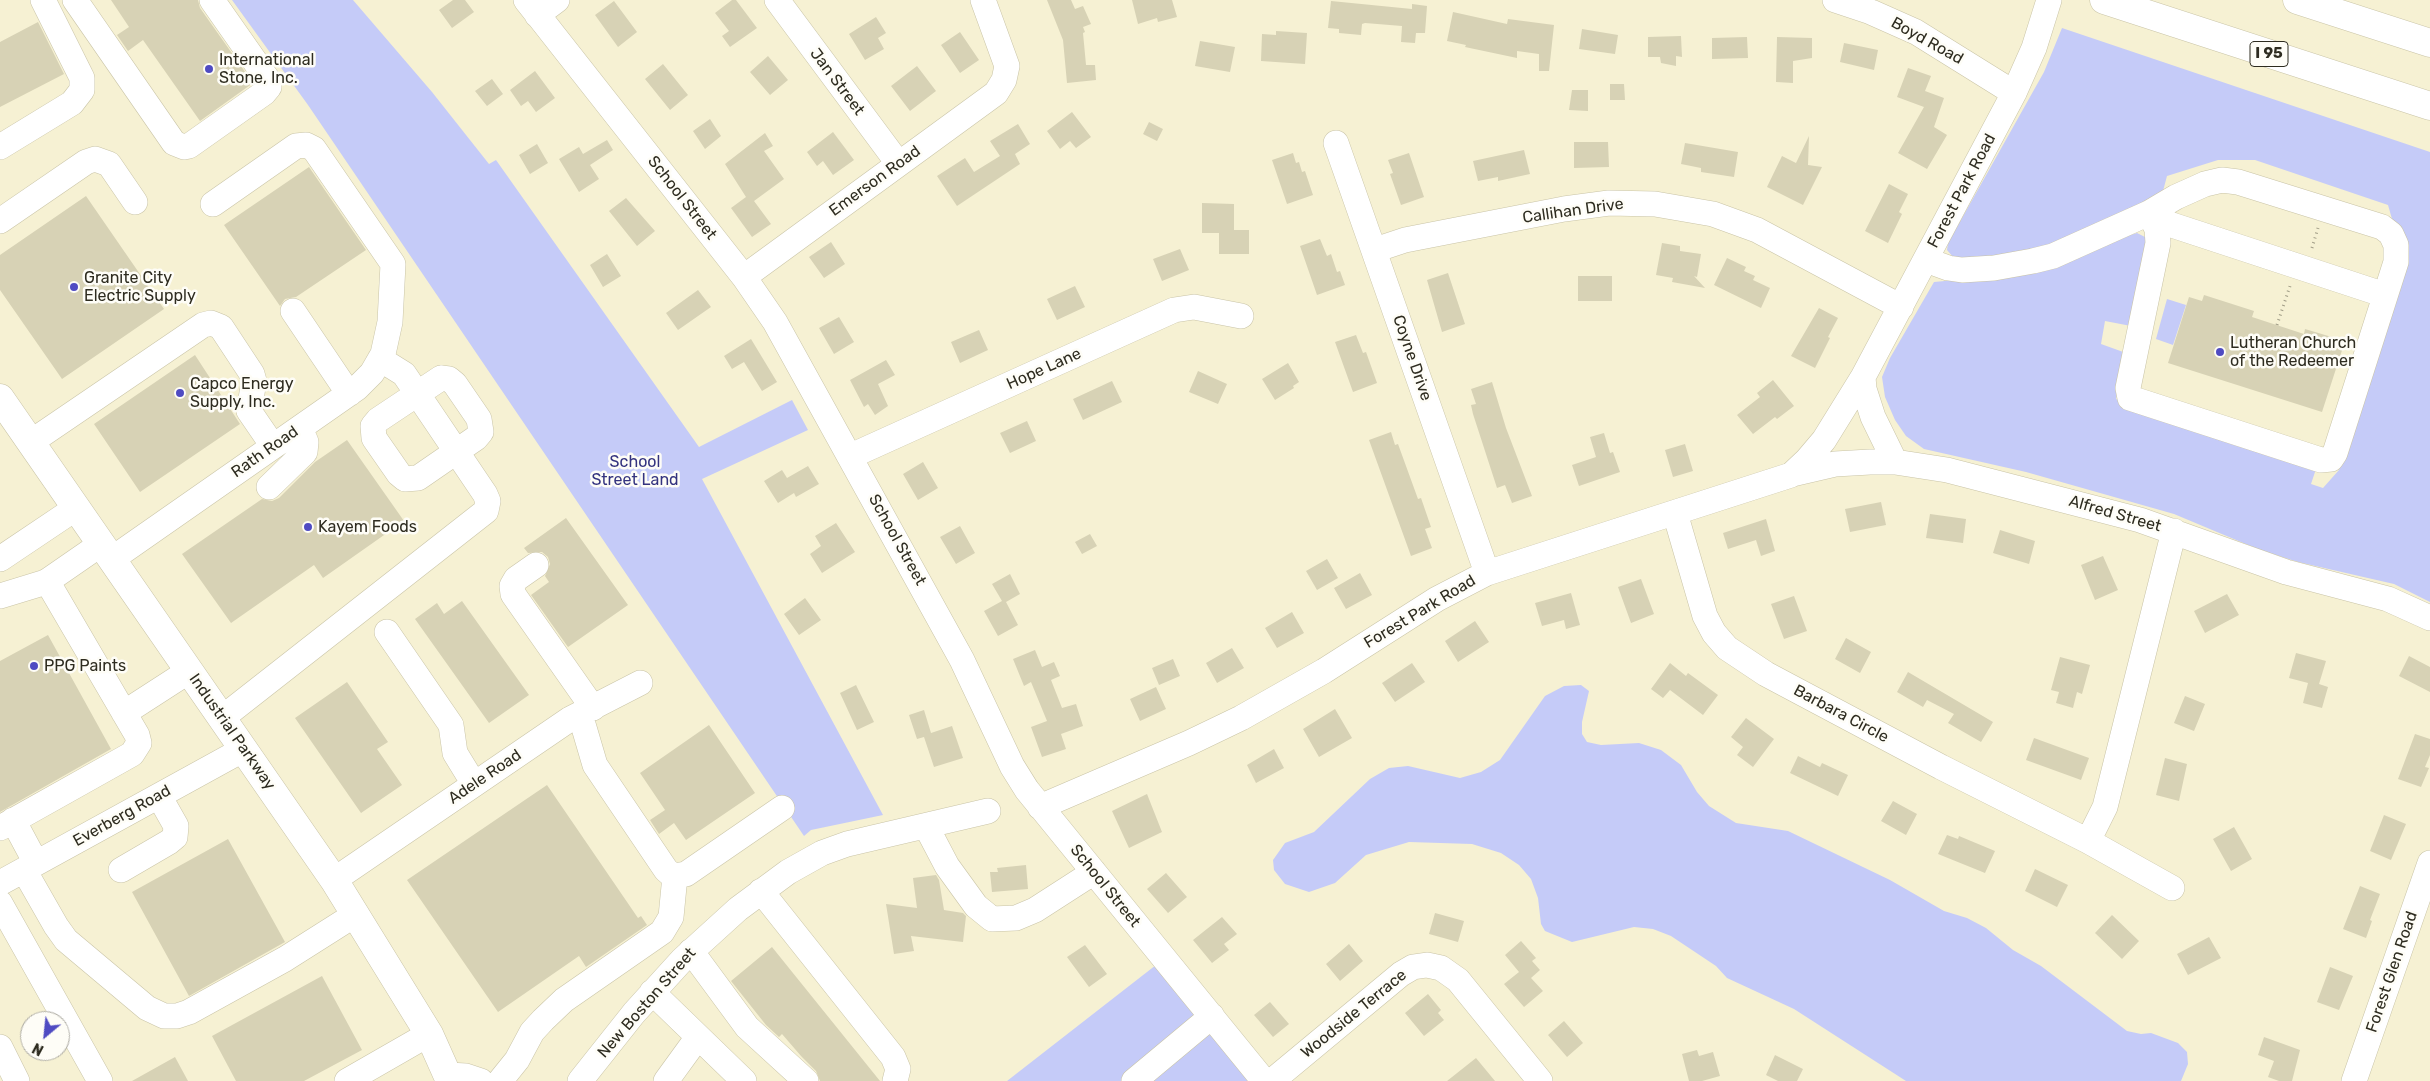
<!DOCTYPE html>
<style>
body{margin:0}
#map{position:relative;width:2430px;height:1081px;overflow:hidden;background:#f6f1d3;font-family:Rubik,sans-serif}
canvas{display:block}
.north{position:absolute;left:20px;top:1011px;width:50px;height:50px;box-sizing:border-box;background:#fefdf7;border:1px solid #aba9a1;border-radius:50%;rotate:208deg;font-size:14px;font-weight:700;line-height:20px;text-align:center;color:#2e2c20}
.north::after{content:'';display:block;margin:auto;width:18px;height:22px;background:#4f4bc2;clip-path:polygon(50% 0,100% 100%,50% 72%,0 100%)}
</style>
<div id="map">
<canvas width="2430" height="1081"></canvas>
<div class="north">N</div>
</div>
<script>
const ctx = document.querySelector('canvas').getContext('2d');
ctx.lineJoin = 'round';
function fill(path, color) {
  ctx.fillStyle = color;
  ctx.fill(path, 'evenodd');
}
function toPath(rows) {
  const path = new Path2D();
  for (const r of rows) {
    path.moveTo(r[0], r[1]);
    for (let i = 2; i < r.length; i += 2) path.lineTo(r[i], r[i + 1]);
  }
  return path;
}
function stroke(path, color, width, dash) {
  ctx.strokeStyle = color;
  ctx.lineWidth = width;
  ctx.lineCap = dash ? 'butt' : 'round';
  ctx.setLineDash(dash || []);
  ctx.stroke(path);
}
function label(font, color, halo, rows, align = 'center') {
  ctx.font = font + ' Rubik,sans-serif';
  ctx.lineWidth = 5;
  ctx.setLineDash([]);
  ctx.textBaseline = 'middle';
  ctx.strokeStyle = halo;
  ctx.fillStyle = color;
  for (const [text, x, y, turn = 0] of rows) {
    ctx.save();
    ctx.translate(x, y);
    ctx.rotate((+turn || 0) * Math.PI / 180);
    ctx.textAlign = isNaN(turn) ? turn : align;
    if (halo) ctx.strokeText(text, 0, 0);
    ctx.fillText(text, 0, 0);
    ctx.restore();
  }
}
const green = toPath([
 [232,0,353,0,432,92,489,164,496,160,699,447,792,400,808,430,702,479,883,815,811,830,804,836,308,105],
 [2062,28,2430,152,2430,602,2394,584,2298,562,2260,550,2174,514,2026,472,1924,449,1906,436,1895,420,1885,397,1882,377,1890,358,1934,282,1988,277,2137,233,2147,238,2131,326,2105,321,2101,344,2126,353,2116,399,2316,469,2311,484,2323,488,2339,470,2408,258,2407,241,2392,219,2388,205,2255,160,2218,160,2167,176,2163,191,2153,200,2043,248,1983,258,1953,257,1947,250,1948,243,2044,72],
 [2167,299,2186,305,2173,345,2156,339],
 [1581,685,1589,691,1582,722,1582,734,1587,742,1601,745,1639,743,1661,750,1681,765,1697,792,1709,806,1736,823,1788,831,1890,880,1944,911,1967,918,1986,928,2013,950,2041,966,2127,1031,2141,1034,2151,1033,2178,1043,2187,1052,2188,1064,2181,1081,1906,1081,1794,1009,1727,978,1716,966,1671,936,1653,929,1634,927,1572,942,1545,931,1541,924,1538,898,1531,879,1519,865,1501,853,1472,844,1409,842,1366,855,1335,883,1309,892,1285,884,1274,870,1273,860,1285,843,1314,832,1370,779,1389,768,1408,766,1460,778,1481,772,1500,760,1545,696,1564,686],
 [1156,965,1248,1081,1007,1081]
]);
const building = toPath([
 [111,0,198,0,200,8,253,83,200,121,143,40,128,51,117,35,129,27],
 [453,0,465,0,474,12,452,28,439,10],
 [732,0,736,0,757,28,730,47,722,36,729,31,715,13],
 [1047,0,1071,0,1075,9,1083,6,1091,24,1083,27,1085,32,1083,33,1086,65,1095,65,1096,80,1067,83,1063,40],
 [1132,0,1172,0,1177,17,1158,22,1157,18,1138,24],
 [614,1,637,32,618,47,595,15],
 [1331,1,1412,9,1412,4,1427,6,1425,33,1416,33,1415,43,1401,42,1402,26,1365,23,1362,24,1361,35,1339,33,1339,29,1328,28],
 [1453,12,1507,24,1508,19,1554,25,1549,71,1539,71,1539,54,1517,51,1517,58,1465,47,1466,45,1447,41],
 [876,17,886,33,878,38,884,49,865,60,849,34],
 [38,22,64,74,0,107,0,42],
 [1582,29,1618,35,1615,54,1579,49],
 [1276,31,1307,33,1305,64,1261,61,1262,34,1276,35],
 [960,32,979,60,960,73,941,45],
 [1681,36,1682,57,1676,56,1676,66,1661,63,1660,57,1648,57,1648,37],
 [1747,37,1748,58,1712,59,1712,38],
 [1777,37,1812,38,1812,58,1793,61,1793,83,1776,82],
 [1200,41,1235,47,1230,72,1195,66],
 [1844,43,1878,50,1874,70,1840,62],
 [768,56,788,80,770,95,750,72],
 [663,64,688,95,670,110,645,79],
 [917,66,936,91,910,111,891,86],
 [1908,68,1931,76,1925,91,1944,98,1934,127,1947,135,1927,169,1898,153,1924,107,1897,97],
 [535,71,555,98,536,112,528,101,521,106,510,90],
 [492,79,503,94,487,106,475,91],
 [1610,84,1624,84,1625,100,1610,100],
 [1572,90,1588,90,1588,111,1569,110],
 [1072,112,1091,137,1076,148,1070,141,1060,149,1047,131],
 [710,119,721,136,705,149,693,131],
 [1149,122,1163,129,1157,141,1143,134],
 [1018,124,1030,144,1015,154,1020,164,957,206,937,176,965,158,974,172,1000,156,990,141],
 [833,132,854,160,833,175,823,161,817,166,807,152],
 [765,133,773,146,764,151,784,179,754,201,771,224,752,237,731,208,746,197,725,164],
 [1809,136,1808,165,1822,167,1803,205,1767,187,1782,156,1796,163],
 [607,140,613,150,590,165,599,179,579,192,559,159,579,147,583,154],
 [1574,142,1608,142,1609,167,1574,168],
 [1685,143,1738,152,1734,177,1701,172,1701,168,1681,164],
 [537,144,548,163,530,174,519,155],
 [1524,150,1530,174,1498,181,1498,177,1478,181,1473,161],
 [1293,153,1296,163,1299,162,1302,172,1305,171,1313,195,1287,204,1272,160],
 [1409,153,1424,197,1401,205,1390,174,1393,173,1388,160],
 [309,167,366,250,296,297,285,299,280,306,224,225],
 [1889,184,1908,194,1899,212,1902,214,1888,243,1865,231],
 [86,196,164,309,62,379,0,290,0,255],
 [626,198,655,231,637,246,609,211],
 [1202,203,1234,204,1234,230,1249,230,1249,254,1219,254,1219,233,1202,233],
 [1320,239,1327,256,1331,254,1337,272,1340,271,1345,285,1317,295,1300,246],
 [831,242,845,264,824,278,809,257],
 [1662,243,1680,246,1680,251,1701,254,1697,277,1694,276,1705,288,1672,282,1673,278,1656,275],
 [1180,249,1189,270,1162,281,1153,259],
 [607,254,621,276,603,287,590,265],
 [1727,258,1746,267,1744,271,1755,276,1753,280,1770,288,1761,308,1714,285],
 [1448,273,1465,324,1442,332,1427,280],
 [1578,276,1612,276,1612,301,1578,301],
 [1075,286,1085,307,1057,320,1047,299],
 [698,290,711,307,678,330,666,313],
 [2204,295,2254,311,2252,317,2304,334,2305,329,2345,341,2322,412,2168,363,2189,297,2202,301],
 [1819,308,1838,318,1828,337,1830,338,1815,368,1791,356],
 [839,317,854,342,834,354,819,328],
 [979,330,988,350,960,363,951,342],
 [1356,335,1363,353,1366,352,1377,383,1353,392,1335,342],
 [751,339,777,382,762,391,744,362,732,369,724,356],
 [195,355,240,424,140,492,94,424],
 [886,360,895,375,878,384,888,406,875,415,868,404,864,407,850,380],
 [1288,363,1299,382,1293,386,1294,388,1275,400,1262,379],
 [1198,371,1227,384,1218,404,1189,392],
 [1773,380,1794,406,1777,419,1775,417,1753,434,1737,415,1760,397,1757,393],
 [1112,381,1122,402,1083,420,1073,399],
 [1492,382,1506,428,1532,496,1512,503,1505,485,1497,488,1473,414,1471,405,1476,404,1471,389],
 [1027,421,1036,441,1010,453,1000,433],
 [1391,432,1395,445,1398,444,1418,499,1421,498,1431,527,1425,529,1432,548,1411,556,1369,440],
 [1604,433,1610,453,1613,452,1620,472,1579,486,1572,465,1596,457,1590,437],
 [347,440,404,521,323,578,314,565,231,623,182,554,262,499,272,501,279,498,315,462],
 [1685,444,1693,471,1673,477,1665,450],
 [923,462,938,488,918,500,903,474],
 [808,466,819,484,796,497,794,493,778,503,764,481,782,470,787,478],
 [1881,502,1886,525,1850,532,1845,509],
 [1930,514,1966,519,1963,543,1926,538],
 [566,518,628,605,568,647,531,595,549,582,545,576,550,564,548,557,542,552,528,553,524,548],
 [1766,519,1775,551,1761,556,1756,540,1728,549,1723,533],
 [836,523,855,552,822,573,810,554,821,546,815,536],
 [960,526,975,553,956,564,940,537],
 [2000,530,2035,541,2029,564,1993,553],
 [1090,534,1097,546,1082,554,1075,542],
 [2103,556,2118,590,2095,600,2081,565],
 [1327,559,1338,578,1317,590,1306,571],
 [1360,573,1372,595,1346,609,1334,588],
 [1010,574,1020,594,1006,602,1018,625,998,636,984,611,1002,601,992,584],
 [1641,579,1654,614,1631,623,1618,587],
 [1571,593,1580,625,1566,629,1564,620,1542,626,1535,603],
 [2227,594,2239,615,2205,633,2194,611],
 [1794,596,1807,631,1784,639,1771,604],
 [805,598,821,620,799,635,784,614],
 [462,601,529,695,489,723,415,619,437,603,444,614],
 [1292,612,1304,633,1277,648,1265,628],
 [1475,621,1489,642,1458,662,1445,641],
 [48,635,111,749,0,812,0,661],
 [1846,638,1871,652,1860,673,1835,659],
 [1232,648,1244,668,1217,683,1206,663],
 [1035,650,1042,667,1054,662,1060,676,1051,680,1062,708,1076,704,1083,726,1061,734,1066,749,1042,757,1031,727,1047,721,1031,682,1024,686,1013,659],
 [2296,653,2326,661,2319,684,2328,687,2322,708,2303,703,2308,683,2289,678],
 [2409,656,2430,667,2430,692,2399,676],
 [2060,657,2090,665,2082,694,2077,692,2073,708,2056,703,2059,692,2051,690],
 [1173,659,1180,676,1159,685,1152,668],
 [1412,663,1425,682,1395,702,1382,683],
 [1670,663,1686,676,1688,673,1718,695,1703,715,1670,690,1663,698,1651,689],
 [1908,672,1993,722,1981,742,1948,723,1954,714,1927,700,1923,707,1897,692],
 [347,682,388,742,377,749,402,785,361,813,295,718],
 [856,685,874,722,857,730,840,693],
 [1156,687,1166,709,1140,721,1130,699],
 [2185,696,2205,704,2194,731,2174,723],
 [1335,709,1352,738,1319,757,1303,729],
 [924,710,931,733,952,726,963,758,934,767,924,737,917,739,909,715],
 [1746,718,1774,739,1753,767,1737,755,1743,747,1731,737],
 [709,725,755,793,686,840,674,823,659,834,650,820,665,810,640,773],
 [2415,734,2430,739,2430,755,2425,767,2429,768,2421,787,2398,779],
 [2034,738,2089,758,2081,780,2026,760],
 [1274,749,1284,768,1256,783,1247,765],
 [1798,756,1820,767,1822,763,1848,775,1838,796,1790,773],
 [2165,758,2187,764,2179,801,2156,795],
 [547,785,638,918,641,916,647,925,586,967,579,956,498,1012,407,880],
 [1147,794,1162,832,1129,848,1112,811],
 [1893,801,1917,814,1906,835,1881,821],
 [2384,815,2406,824,2391,860,2370,851],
 [2234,827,2252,859,2231,871,2213,839],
 [1947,835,1958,839,1959,836,1995,851,1985,873,1938,854],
 [228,839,285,942,189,996,132,892],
 [1026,865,1028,889,992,892,990,872,998,872,997,868],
 [2035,869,2068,885,2057,907,2025,891],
 [1166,873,1187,897,1168,913,1147,889],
 [936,875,939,880,944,910,963,913,966,916,963,942,911,936,914,951,894,954,886,904,917,908,913,878],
 [2360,886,2380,894,2370,920,2372,921,2366,938,2343,929],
 [1435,913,1464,921,1458,942,1429,934],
 [2112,915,2139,941,2122,959,2095,933],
 [1222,917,1237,934,1224,944,1229,950,1212,963,1193,940],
 [2209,937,2221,958,2188,975,2177,954],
 [1521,941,1536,958,1532,961,1540,970,1531,978,1543,991,1524,1007,1504,984,1519,972,1505,955],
 [1349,944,1363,961,1340,981,1326,964],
 [1085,945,1107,974,1089,987,1067,957],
 [772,947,880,1081,820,1081,816,1071,801,1056,782,1034,779,1037,766,1025,731,981],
 [2330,967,2353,976,2339,1010,2317,1002],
 [322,976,362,1050,304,1081,236,1081,212,1036],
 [1428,994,1441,1010,1438,1013,1444,1020,1424,1036,1405,1013],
 [1270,1002,1289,1024,1273,1037,1254,1015],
 [1564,1021,1583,1043,1567,1057,1548,1035],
 [2264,1037,2300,1050,2292,1081,2279,1081,2268,1077,2274,1061,2258,1055],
 [1697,1050,1699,1056,1713,1052,1720,1076,1702,1081,1689,1081,1682,1054],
 [1775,1055,1803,1069,1797,1081,1778,1081,1766,1075],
 [175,1057,188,1081,132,1081],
 [1476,1058,1495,1081,1447,1081]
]);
const path = toPath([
 [2312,248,2318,228],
 [2277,325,2290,286]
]);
const minor = toPath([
 [75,0,174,143,184,147,189,146,264,93,269,87,268,80,212,0],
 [526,0,744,277,775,322,962,660,1012,766,1027,790,1264,1081],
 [777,0,898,163],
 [1835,0,1871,12,1916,32,2014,93],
 [537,15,557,0],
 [1336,143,1487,573],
 [0,147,72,103,82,90,82,78,43,0],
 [2149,213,2172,225,2385,295],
 [0,221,86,162,95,159,109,164,135,202],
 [1375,250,1405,240,1564,209,1609,203,1655,204,1713,214,1757,230,1901,307],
 [1926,260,1948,268,1962,270,1994,268,2033,261,2053,256,2149,213,2176,197,2205,184,2222,180,2238,182,2382,227,2391,234,2396,245,2396,262,2335,453,2331,459,2321,460,2130,398,2128,388,2158,243,2157,229,2149,213],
 [744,277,996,93,1004,80,1007,66,983,0],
 [293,311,349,394],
 [1863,377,1864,389,1873,417,1895,462],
 [441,378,449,379,455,384,479,419,481,432,476,438,418,478,405,479,399,474,374,438,373,426,378,420,441,378],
 [31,442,203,325,211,323,221,327,252,374,254,381,249,411,273,446],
 [851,456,1174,310,1194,307,1241,316],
 [1792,474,1835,464,1870,462,1895,462,1947,470,2140,520,2286,572,2388,599,2430,618],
 [269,487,305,452,306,442,300,428],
 [1675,513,1705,616,1714,633,1727,648,1766,674,1941,767,2088,841,2105,807,2174,531],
 [0,559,76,508],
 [112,559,357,388,372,373,383,354,390,322,393,264,314,149,306,145,296,146,213,204],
 [536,565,516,579,512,586,513,594,593,708],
 [0,596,46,582,101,544],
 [387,632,451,725,455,753,474,784],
 [124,713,189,671],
 [580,714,595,765,666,870,673,876,686,874,782,808],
 [222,718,486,511,488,501,485,494,404,374,380,359],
 [1040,807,1189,743,1241,718,1324,671,1437,599,1487,573,1791,475,1807,460,1824,440,1863,377,2014,93,2034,48,2049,0],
 [13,820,36,863],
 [926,826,947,866,976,906,992,919,1016,918,1035,910,1094,872],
 [0,828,132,754,139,743,137,735,47,581],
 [2088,841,2172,888],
 [24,870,56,926,66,940,147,1008,164,1016,177,1016,189,1012,285,959,356,914],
 [121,870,169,842,175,837,176,826,159,796],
 [334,880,570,719,640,683],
 [0,883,244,749],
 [761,891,893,1057,898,1069,895,1081],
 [0,903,100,1081],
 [691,951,747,1027,806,1081],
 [652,992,744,1081],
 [0,1047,17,1081],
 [448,1075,466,1076,481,1081],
 [347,1081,429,1034],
 [500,1081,517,1060,532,1032,543,1020,564,1000,662,932,671,917,675,876],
 [580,1081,634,1013,683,959,738,909,788,872,822,853,847,844,988,811],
 [666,1081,698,1037],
 [1134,1081,1212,1016],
 [1272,1081,1401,974,1413,967,1427,965,1441,968,1458,980,1540,1081],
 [2354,1081,2430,863]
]);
const major = toPath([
 [0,398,334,880,429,1034,450,1081]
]);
const highway = toPath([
 [2104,0,2430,106],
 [2297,0,2430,43]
]);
const markers = [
 [209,69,5,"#4f4bc2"],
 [74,287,5,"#4f4bc2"],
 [2220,352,5,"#4f4bc2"],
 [180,393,5,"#4f4bc2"],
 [308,527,5,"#4f4bc2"],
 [34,666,5,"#4f4bc2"]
];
const shields = [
 [2269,54,38]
];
const shieldNames = [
 ["I 95",2269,54]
];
const streetNames = [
 ["Boyd Road",1927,41,29],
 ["Jan Street",837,82,53],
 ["Emerson Road",875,181,-36],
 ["Forest Park Road",1962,191,-62],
 ["School Street",682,198,52],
 ["Callihan Drive",1573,211,-8],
 ["Coyne Drive",1412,358,71],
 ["Hope Lane",1044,369,-24],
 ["Rath Road",265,452,-35],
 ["Alfred Street",2115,514,16],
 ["School Street",897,540,61],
 ["Forest Park Road",1420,612,-31],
 ["Barbara Circle",1841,714,28],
 ["Industrial Parkway",232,732,55],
 ["Adele Road",485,777,-34],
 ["Everberg Road",122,816,-29],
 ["School Street",1105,886,51],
 ["Forest Glen Road",2392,972,-71],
 ["New Boston Street",647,1003,-49],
 ["Woodside Terrace",1354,1014,-39]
];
const poiNames = [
 ["International",219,60],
 ["Stone, Inc.",219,78],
 ["Granite City",84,278],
 ["Electric Supply",84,296],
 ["Lutheran Church",2230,343],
 ["of the Redeemer",2230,361],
 ["Capco Energy",190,384],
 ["Supply, Inc.",190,402],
 ["Kayem Foods",318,527],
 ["PPG Paints",44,666]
];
const parkNames = [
 ["School",635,462],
 ["Street Land",635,480]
];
fill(green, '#c5cbf8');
fill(building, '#d7d2b5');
stroke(minor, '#c9c4a7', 26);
stroke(major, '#c9c4a7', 29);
stroke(highway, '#c9c4a7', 29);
stroke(path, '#a19d87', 3, [1, 4]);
stroke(minor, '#fff', 25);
stroke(major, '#fff', 28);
stroke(highway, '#fff', 28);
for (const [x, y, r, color] of markers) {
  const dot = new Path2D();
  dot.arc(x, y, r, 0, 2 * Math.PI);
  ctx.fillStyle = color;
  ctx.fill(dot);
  stroke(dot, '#fefdf7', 2);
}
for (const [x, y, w] of shields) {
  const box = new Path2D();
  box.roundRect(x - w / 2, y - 12.5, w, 25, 4);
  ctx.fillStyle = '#fefdf7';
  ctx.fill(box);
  stroke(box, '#2e2c20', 1);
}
label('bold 15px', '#2e2c20', null, shieldNames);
label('16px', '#2e2c20', '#fefdf7', streetNames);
label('16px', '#2e2c20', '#fefdf7', poiNames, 'left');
label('16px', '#34337f', '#fefdf7', parkNames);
</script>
